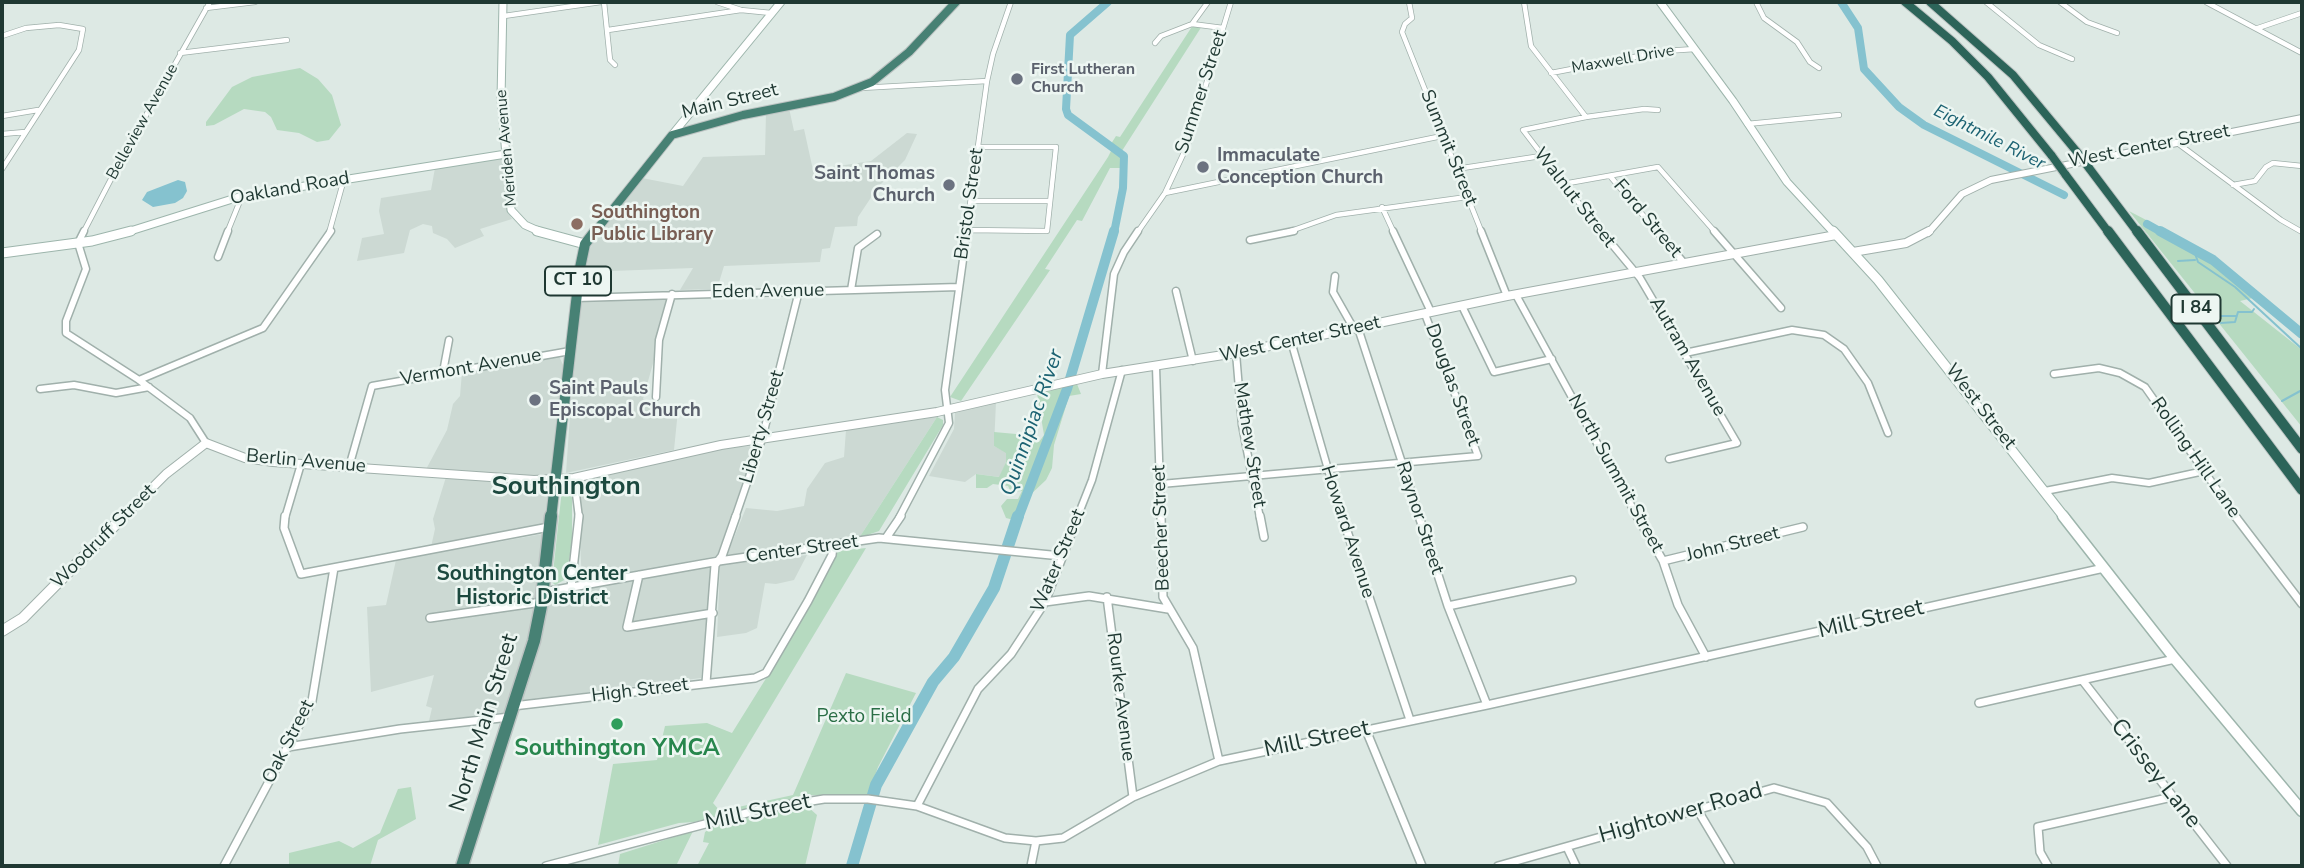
<!DOCTYPE html>
<style>
body{margin:0}
#map{position:relative;width:2304px;height:868px;overflow:hidden;background:#dde9e4;font-family:"Nunito Sans",sans-serif}
canvas{display:block}
.frame{position:absolute;inset:0;border:4px solid #1f3832;pointer-events:none}
</style>
<div id="map">
<canvas width="2304" height="868"></canvas>
<div class="frame"></div>
</div>
<script>
const ctx = document.querySelector('canvas').getContext('2d');
ctx.lineJoin = 'round';
function fill(path, color) {
  ctx.fillStyle = color;
  ctx.fill(path, 'evenodd');
}
function toPath(rows) {
  const path = new Path2D();
  for (const r of rows) {
    path.moveTo(r[0], r[1]);
    for (let i = 2; i < r.length; i += 2) path.lineTo(r[i], r[i + 1]);
  }
  return path;
}
function stroke(path, color, width, dash) {
  ctx.strokeStyle = color;
  ctx.lineWidth = width;
  ctx.lineCap = dash ? 'butt' : 'round';
  ctx.setLineDash(dash || []);
  ctx.stroke(path);
}
function label(font, color, halo, rows, align = 'center') {
  ctx.font = font + ' "Nunito Sans",sans-serif';
  ctx.lineWidth = 5;
  ctx.setLineDash([]);
  ctx.textBaseline = 'middle';
  ctx.strokeStyle = halo;
  ctx.fillStyle = color;
  for (const [text, x, y, turn = 0] of rows) {
    ctx.save();
    ctx.translate(x, y);
    ctx.rotate((+turn || 0) * Math.PI / 180);
    ctx.textAlign = isNaN(turn) ? turn : align;
    if (halo) ctx.strokeText(text, 0, 0);
    ctx.fillText(text, 0, 0);
    ctx.restore();
  }
}
const built = toPath([
 [789,108,794,131,804,129,813,170,871,161,907,133,917,134,905,160,878,187,858,217,857,226,835,227,830,248,822,249,820,262,724,266,717,289,680,290,693,268,584,272,588,253,596,237,642,178,683,186,703,157,765,155,766,113],
 [501,157,503,158,507,209,512,219,480,229,484,236,455,248,447,239,433,233,432,226,423,224,410,230,404,253,357,261,362,238,384,234,379,211,381,198,431,190,435,168],
 [672,296,643,399,678,410,674,450,566,473,578,301],
 [559,356,563,365,546,523,431,547,435,529,433,519,446,477,423,475,447,430,453,404,460,396,462,372],
 [996,402,994,446,1006,452,1006,462,1000,477,976,474,965,482,929,476,954,429,955,413],
 [937,417,859,538,727,555,746,508,777,511,804,506,807,489,825,463,844,457,846,430],
 [753,446,753,453,717,556,582,582,577,479,721,448],
 [543,534,534,608,524,655,505,713,429,721,432,708,426,706,434,675,371,692,367,607,386,605,396,560],
 [807,555,794,580,776,584,765,583,757,628,746,633,717,637,720,565],
 [710,566,709,608,701,678,520,701,551,596,562,591]
]);
const green = toPath([
 [1193,25,1202,26,1120,154,1124,156,1120,168,1110,168,1082,221,1077,220,1045,269,1050,270,961,401,950,397,1108,157,1112,149,1109,147,1116,136,1120,137],
 [300,68,318,79,332,95,341,125,329,140,317,142,299,133,277,130,271,117,265,112,244,109,214,125,206,126,206,122,232,87,252,77],
 [2129,211,2171,233,2257,297,2240,301,2302,350,2302,427],
 [1077,384,1081,394,1069,396,1054,445,1052,468,1046,480,1029,496,1012,545,1003,545,1014,520,1006,518,1001,506,1007,499,1018,499,1022,491,1011,492,1008,486,993,484,987,488,976,488,976,474,999,477,1006,462,1006,453,994,446,994,432,1016,434,1025,440,1039,442,1044,435,1037,393],
 [937,417,943,420,943,425,879,531,859,538],
 [564,486,570,486,572,498,572,541,566,579,555,585,552,582,562,489],
 [866,548,713,803,720,811,793,795,846,673,916,693,878,767,868,796,812,795,694,822,679,823,598,845,613,764,657,760,665,726,707,723,732,733,798,627,838,551],
 [411,787,416,819,378,840,370,866,289,866,289,853,339,841,353,848,380,833,398,789],
 [808,807,817,815,805,866,697,866,709,843,703,842,705,832,712,827,760,813],
 [693,831,676,866,618,866,620,854]
]);
const water = toPath([
 [178,180,185,182,187,191,183,198,175,203,153,207,142,200,147,192]
]);
const stream = toPath([
 [2193,248,2198,262,2235,287,2302,349],
 [2178,261,2195,260],
 [2217,316,2236,316],
 [2221,323,2235,322,2238,312,2252,312,2254,309],
 [2282,401,2302,390]
]);
const riverFar2 = toPath([
 [1108,2,1070,35,1066,109,1068,115,1124,156,1123,188,1114,233],
 [1841,2,1858,28,1864,69,1899,107,1924,125,2064,195],
 [2147,224,2163,233]
]);
const riverFar1 = toPath([
 [2160,231,2213,260,2302,334],
 [1018,518,1067,389,1114,231]
]);
const river = toPath([
 [852,866,876,785,933,682,954,657,994,588,1018,516]
]);
const minorFar2 = toPath([
 [604,2,610,60,615,65],
 [717,2,741,10,771,13],
 [1409,2,1412,18,1405,24,1402,32,1482,233],
 [1524,2,1531,46,1586,117],
 [1756,2,1764,18,1797,42,1810,62,1819,68],
 [1986,2,2039,45,2072,59],
 [2060,2,2087,22,2117,33],
 [2206,2,2302,53],
 [206,8,255,2],
 [504,16,601,2],
 [1192,24,1223,28],
 [2258,28,2302,13],
 [608,30,741,10],
 [2,36,26,28,59,25,83,29,79,50,2,169],
 [1155,43,1161,36,1192,24,1208,2],
 [180,53,287,40],
 [1551,73,1665,51,1695,49],
 [861,88,987,81],
 [2,116,38,110],
 [1747,124,1839,115],
 [2,134,25,132],
 [2176,142,2281,220,2302,232],
 [1456,169,1541,156],
 [1610,176,1658,233],
 [1563,184,1658,167,1716,233],
 [2233,185,2255,181,2266,167,2273,163,2302,166],
 [1165,193,1442,136],
 [972,201,1050,201],
 [1382,207,1394,233],
 [967,230,1047,231,1056,147,979,147],
 [83,233,123,156,210,2],
 [227,233,242,196],
 [329,233,344,179],
 [966,233,987,81,993,54,1011,2],
 [1137,233,1165,193,1188,144,1231,2],
 [1285,233,1336,215,1467,197],
 [1602,233,1523,130,1586,117,1644,109,1658,110]
]);
const minorFar1 = toPath([
 [84,231,78,243,86,269,66,321,66,333,139,380,190,418,206,443],
 [1393,231,1431,312],
 [1481,231,1507,296],
 [1601,231,1640,278,1737,443,1669,459],
 [1657,231,1684,263],
 [1714,231,1781,308],
 [1250,240,1294,231],
 [218,257,228,231],
 [1335,276,1333,292,1354,329],
 [851,290,858,248,877,234],
 [1176,291,1193,361],
 [1516,295,1638,518],
 [576,298,959,287],
 [1462,306,1494,372,1552,359],
 [1358,328,1420,518],
 [1291,341,1342,518],
 [1236,353,1242,425,1260,518],
 [1685,353,1792,330,1824,335,1844,349,1868,383,1888,433],
 [1156,367,1161,518],
 [443,372,449,340],
 [1102,374,1114,274,1124,252,1138,231],
 [2054,374,2099,368,2120,373,2145,387,2237,518],
 [139,380,263,328,331,231],
 [40,389,74,385,116,393,149,387],
 [656,397,659,340,672,294],
 [349,467,372,386,570,351],
 [574,478,579,518],
 [1161,484,1478,456,1425,314],
 [2045,491,2112,478,2149,483,2204,471],
 [285,518,301,464],
 [735,518,762,439,799,291],
 [899,518,949,423,945,390,967,231],
 [1077,518,1092,480,1122,370]
]);
const minor = toPath([
 [285,516,284,528,301,574,549,527],
 [1161,516,1163,597,1193,648,1219,761],
 [1260,516,1264,537],
 [1342,516,1410,720],
 [1419,516,1448,606,1487,705],
 [1637,516,1663,561,1678,605,1706,657],
 [2235,516,2302,604],
 [886,538,901,516],
 [1663,561,1803,527],
 [639,575,627,627,713,613],
 [571,587,579,516],
 [544,592,719,561,879,538,1061,556],
 [1107,597,1133,797],
 [1045,602,1089,596,1168,609],
 [1448,606,1572,580],
 [430,618,542,602],
 [2083,681,2227,866],
 [706,683,715,565,722,556,736,516],
 [1979,703,2175,659],
 [513,706,755,678,766,673,808,601,832,555,833,546],
 [1366,730,1422,866],
 [288,747,400,729,510,717],
 [917,806,978,689,1011,654,1045,602,1078,516],
 [1697,809,1731,866],
 [1567,847,1576,866],
 [224,866,312,701,334,568],
 [546,866,762,809,824,799,868,799,917,806,1005,838,1036,841,1063,838,1133,797,1219,761,1487,705,2104,568],
 [1031,866,1036,841],
 [1498,866,1774,788,1827,803,1867,847,1877,866],
 [2048,866,2040,852,2038,827,2172,797]
]);
const tertiaryFar2 = toPath([
 [1928,233,1962,194,1991,180,2302,118]
]);
const tertiaryFar1 = toPath([
 [1853,252,1906,243,1929,231],
 [122,518,166,474,206,443,245,458,273,462,534,480,574,478,721,445,937,412,1102,374,1236,353,1507,296,1836,235]
]);
const tertiary = toPath([
 [2,631,23,618,124,516]
]);
const secondaryFar2 = toPath([
 [503,2,501,99,511,210,525,225,543,233],
 [1660,2,1733,101,1787,182,1834,233],
 [672,135,781,2],
 [124,233,242,196,506,154]
]);
const secondaryFar1 = toPath([
 [537,231,585,244],
 [1833,231,1878,280,2065,518],
 [2,253,92,241,131,231]
]);
const secondary = toPath([
 [2063,516,2175,659,2302,811]
]);
const trunkFar2 = toPath([
 [594,233,672,135,743,115,834,97,872,82,909,52,956,2]
]);
const trunkFar1 = toPath([
 [551,518,580,268,585,244,595,231]
]);
const trunk = toPath([
 [462,866,534,641,541,606,551,516]
]);
const motorwayFar1 = toPath([
 [1905,2,1952,41,1988,77,2052,156],
 [1930,2,2013,75,2077,152],
 [2089,168,2138,233],
 [2065,174,2109,233]
]);
const motorway = toPath([
 [2108,231,2302,490],
 [2137,231,2302,449]
]);
const motorwayBridge = toPath([
 [2077,152,2089,168],
 [2052,156,2065,174]
]);
const markers = [
 [1017,79,7,"#6b7280"],
 [1203,167,7,"#6b7280"],
 [949,185,7,"#6b7280"],
 [577,224,7,"#8d6e63"],
 [535,400,7,"#6b7280"],
 [617,724,7,"#2e9e5b"]
];
const farStreetnames = [
 ["Maxwell Drive",1623,60,-10],
 ["Belleview Avenue",143,122,-61],
 ["Meriden Avenue",507,148,-95]
];
const farWorshipnames = [
 ["First Lutheran",1031,70],
 ["Church",1031,88]
];
const farWaternames = [
 ["Eightmile River",1989,138,27]
];
const shields = [
 [578,281,66],
 [2196,309,49]
];
const shieldNames = [
 ["CT 10",578,281],
 ["I 84",2196,309]
];
const streetNames = [
 ["Summer Street",1202,92,-72],
 ["Main Street",730,102,-14],
 ["West Center Street",2149,147,-11],
 ["Summit Street",1448,148,68],
 ["Oakland Road",290,189,-10],
 ["Walnut Street",1574,198,52],
 ["Bristol Street",970,204,-82],
 ["Ford Street",1647,219,50],
 ["Eden Avenue",768,292,-1],
 ["West Center Street",1300,340,-12],
 ["Autram Avenue",1687,357,60],
 ["Vermont Avenue",471,368,-10],
 ["Douglas Street",1452,385,70],
 ["West Street",1980,407,52],
 ["Liberty Street",763,427,-74],
 ["Mathew Street",1249,445,81],
 ["Rolling Hill Lane",2195,458,55],
 ["Berlin Avenue",306,462,5],
 ["North Summit Street",1615,474,61],
 ["Raynor Street",1419,518,72],
 ["Beecher Street",1162,528,-92],
 ["Howard Avenue",1347,532,72],
 ["Woodruff Street",104,537,-45],
 ["John Street",1733,545,-14],
 ["Center Street",802,550,-8],
 ["Water Street",1059,561,-67],
 ["High Street",640,691,-7],
 ["Rourke Avenue",1120,697,83],
 ["Oak Street",289,742,-63]
];
const worshipNames = [
 ["Immaculate",1217,156],
 ["Conception Church",1217,178],
 ["Saint Thomas",935,174,"right"],
 ["Church",935,196,"right"],
 ["Saint Pauls",549,389],
 ["Episcopal Church",549,411]
];
const educationNames = [
 ["Southington",591,213],
 ["Public Library",591,235]
];
const parkNames = [
 ["Pexto Field",864,717]
];
const waterNames = [
 ["Quinnipiac River",1033,423,-71]
];
const neighbourhoodNames = [
 ["Southington Center",532,575],
 ["Historic District",532,599]
];
const nearStreetnames = [
 ["Mill Street",1871,620,-13],
 ["North Main Street",485,723,-73],
 ["Mill Street",1317,740,-12],
 ["Crissey Lane",2155,774,52],
 ["Mill Street",758,813,-12],
 ["Hightower Road",1681,814,-16]
];
const nearLeisurenames = [
 ["Southington YMCA",617,749]
];
const districtNames = [
 ["Southington",566,488]
];
fill(built, '#ccd9d3');
fill(green, '#b6dac0');
fill(water, '#85c2cf');
stroke(stream, '#85c2cf', 2);
stroke(riverFar2, '#85c2cf', 8);
stroke(riverFar1, '#85c2cf', 10);
stroke(river, '#85c2cf', 12);
stroke(minorFar2, '#a0b0ab', 6);
stroke(minorFar1, '#a0b0ab', 9);
stroke(minor, '#a0b0ab', 10);
stroke(tertiaryFar2, '#a0b0ab', 8);
stroke(tertiaryFar1, '#a0b0ab', 10);
stroke(tertiary, '#a0b0ab', 12);
stroke(secondaryFar2, '#9db5ac', 9);
stroke(secondaryFar1, '#9db5ac', 11);
stroke(secondary, '#9db5ac', 13);
stroke(trunkFar2, '#bcc3c2', 10);
stroke(trunkFar1, '#bcc3c2', 12);
stroke(trunk, '#bcc3c2', 15);
stroke(motorwayFar1, '#bcc3c2', 10);
stroke(motorway, '#bcc3c2', 12);
stroke(minorFar2, '#fff', 4.5);
stroke(minorFar1, '#fff', 6);
stroke(minor, '#fff', 7);
stroke(tertiaryFar2, '#fff', 6);
stroke(tertiaryFar1, '#fff', 8);
stroke(tertiary, '#fff', 10);
stroke(secondaryFar2, '#fff', 7);
stroke(secondaryFar1, '#fff', 9);
stroke(secondary, '#fff', 10);
stroke(trunkFar2, '#478174', 8);
stroke(trunkFar1, '#478174', 10);
stroke(trunk, '#478174', 12);
stroke(motorwayFar1, '#2c6459', 8);
stroke(motorway, '#2c6459', 10);
stroke(motorwayBridge, '#bcc3c2', 10, []);
stroke(motorwayBridge, '#2c6459', 8);
for (const [x, y, r, color] of markers) {
  const dot = new Path2D();
  dot.arc(x, y, r, 0, 2 * Math.PI);
  ctx.fillStyle = color;
  ctx.fill(dot);
  stroke(dot, '#edf6f2', 2.5);
}
label('16px', '#1f3832', '#edf6f2', farStreetnames);
label('bold 16px', '#5b616d', '#edf6f2', farWorshipnames, 'left');
label('italic 18px', '#1b6272', '#edf6f2', farWaternames);
for (const [x, y, w] of shields) {
  const box = new Path2D();
  box.roundRect(x - w / 2, y - 14.5, w, 29, 5);
  ctx.fillStyle = '#edf6f2';
  ctx.fill(box);
  stroke(box, '#1f3832', 2);
}
label('bold 18px', '#1f3832', null, shieldNames);
label('19px', '#1f3832', '#edf6f2', streetNames);
label('bold 19px', '#5b616d', '#edf6f2', worshipNames, 'left');
label('bold 19px', '#785e54', '#edf6f2', educationNames, 'left');
label('19px', '#2a6e46', '#edf6f2', parkNames);
label('italic 21px', '#1b6272', '#edf6f2', waterNames);
label('bold 21px', '#1c493f', '#edf6f2', neighbourhoodNames);
label('23px', '#1f3832', '#edf6f2', nearStreetnames);
label('bold 23px', '#27864d', '#edf6f2', nearLeisurenames);
label('bold 26px', '#1c493f', '#edf6f2', districtNames);
</script>
